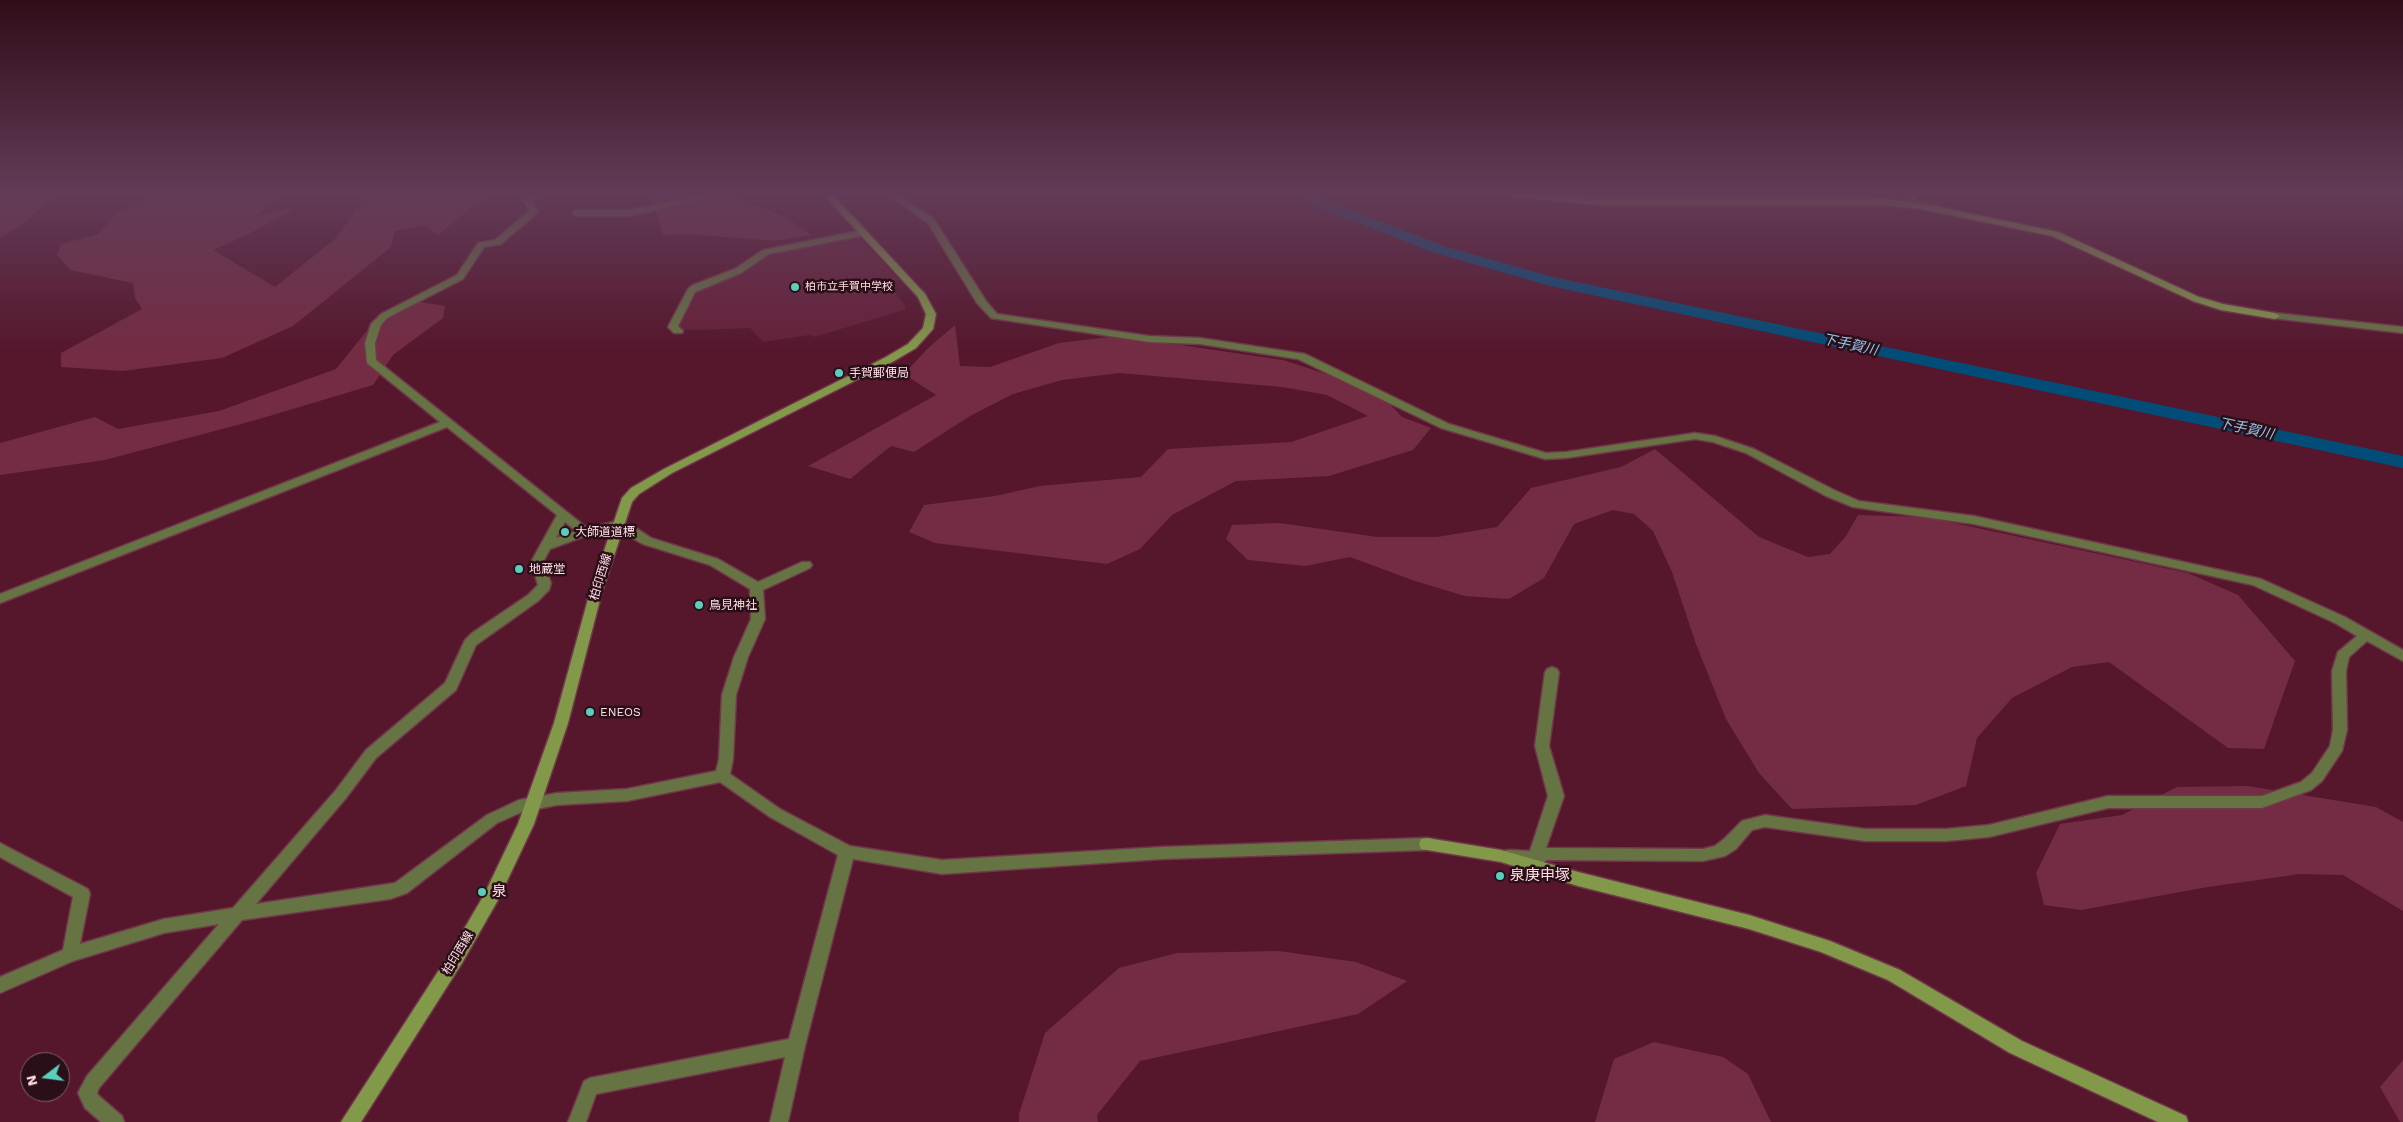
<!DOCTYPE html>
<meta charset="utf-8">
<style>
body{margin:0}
#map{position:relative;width:2403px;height:1122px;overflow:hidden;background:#56172d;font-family:"Work Sans",sans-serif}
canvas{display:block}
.north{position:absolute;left:20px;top:1052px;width:50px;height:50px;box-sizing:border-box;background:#2b0f18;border:1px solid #80626a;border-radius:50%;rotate:255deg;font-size:14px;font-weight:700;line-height:20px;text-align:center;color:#ffdee5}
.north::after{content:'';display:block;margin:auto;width:18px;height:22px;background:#5acebd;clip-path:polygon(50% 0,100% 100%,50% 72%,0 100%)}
</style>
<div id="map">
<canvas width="2403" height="1122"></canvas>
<div class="north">N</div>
</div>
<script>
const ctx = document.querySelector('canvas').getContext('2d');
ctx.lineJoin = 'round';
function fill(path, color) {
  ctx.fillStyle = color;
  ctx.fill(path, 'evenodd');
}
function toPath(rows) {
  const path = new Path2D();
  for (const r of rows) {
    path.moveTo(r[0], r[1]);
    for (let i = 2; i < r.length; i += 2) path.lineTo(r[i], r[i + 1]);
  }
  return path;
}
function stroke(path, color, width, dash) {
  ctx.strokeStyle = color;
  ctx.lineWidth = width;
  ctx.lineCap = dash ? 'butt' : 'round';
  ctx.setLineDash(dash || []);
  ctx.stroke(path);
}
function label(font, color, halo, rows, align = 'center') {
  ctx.font = font + ' "Work Sans","Noto Sans JP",sans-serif';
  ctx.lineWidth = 5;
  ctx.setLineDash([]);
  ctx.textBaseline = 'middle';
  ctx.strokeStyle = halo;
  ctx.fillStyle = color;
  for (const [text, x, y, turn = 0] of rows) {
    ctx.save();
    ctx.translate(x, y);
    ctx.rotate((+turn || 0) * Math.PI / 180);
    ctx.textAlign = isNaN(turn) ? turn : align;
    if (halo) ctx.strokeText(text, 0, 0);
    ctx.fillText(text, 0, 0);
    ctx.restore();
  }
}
const built = toPath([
 [852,236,859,237,899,280,889,284,906,307,904,310,814,337,810,335,763,342,750,328,696,330,680,329,677,326,696,290,764,254]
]);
const green = toPath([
 [0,194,57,194,21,225,0,238],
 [158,194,286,194,255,216,297,207,247,235,213,250,275,287,336,238,368,194,488,194,438,235,425,225,395,231,391,247,293,326,222,358,123,371,61,367,61,353,142,309,135,298,133,283,70,270,57,255,61,244,98,234,118,212],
 [651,194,725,194,786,217,811,235,775,241,689,234,663,235],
 [1539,194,1869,194,1871,198,1819,200,1571,198],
 [420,302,445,306,443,318,393,355,373,385,256,420,105,460,0,475,0,443,95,417,118,429,219,411,336,369,382,312],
 [955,325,960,366,990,367,1059,343,1119,336,1283,360,1345,380,1389,403,1402,417,1431,428,1413,450,1329,476,1236,481,1172,515,1140,549,1107,564,935,543,909,532,924,505,995,496,1040,486,1141,477,1168,449,1291,442,1368,416,1327,395,1282,387,1119,373,1062,380,1013,394,970,416,914,452,891,446,850,479,808,466,936,395,904,374,927,349],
 [1655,449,1759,537,1808,557,1830,554,1846,536,1858,515,1926,517,2188,573,2238,595,2295,661,2264,749,2228,748,2109,662,2072,667,2012,698,1977,738,1966,786,1916,805,1792,809,1759,773,1726,719,1696,644,1672,572,1653,531,1634,514,1613,510,1574,524,1544,578,1509,599,1465,596,1415,581,1350,557,1305,566,1248,560,1226,539,1232,525,1280,523,1377,537,1437,537,1497,527,1531,488,1621,467],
 [2248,786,2376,807,2403,822,2403,911,2343,875,2300,874,2208,887,2081,910,2044,905,2036,873,2060,824,2122,815,2177,787],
 [1279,951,1356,962,1407,981,1358,1014,1140,1061,1097,1115,1098,1122,1019,1122,1019,1114,1045,1033,1119,968,1177,953],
 [1654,1042,1723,1057,1748,1074,1771,1122,1595,1122,1614,1059],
 [2403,1060,2403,1122,2400,1122,2380,1087]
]);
const river = toPath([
 [1298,194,1317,194,1327,201,1447,247,1553,277,2403,456,2403,468,1550,286,1435,253,1317,207,1298,194]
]);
const street = toPath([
 [533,194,544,194,532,201,538,211,537,213,501,244,484,247,463,279,387,318,381,325,375,343,376,360,587,528,617,521,621,522,636,528,651,538,718,559,758,582,802,562,810,562,812,565,810,568,763,590,765,619,748,657,736,695,733,759,730,774,780,809,850,846,942,860,1162,847,1427,838,1433,839,1435,844,1433,849,1427,850,1162,859,942,874,853,859,805,1046,788,1122,770,1122,785,1057,596,1094,586,1122,568,1122,584,1081,590,1078,789,1039,838,855,770,817,720,782,627,801,557,805,522,812,497,823,407,893,390,899,242,920,99,1088,97,1093,99,1096,122,1116,124,1122,101,1122,85,1108,78,1093,87,1076,219,924,164,933,73,961,0,993,0,977,63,950,73,897,0,857,0,843,88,889,90,894,80,944,164,919,233,908,336,790,366,750,445,683,465,640,472,633,528,595,538,585,531,562,557,515,447,427,0,603,0,594,440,422,367,363,365,343,371,324,381,314,457,275,478,243,495,240,529,211,523,200,533,194],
 [565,522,576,531,556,538,565,522],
 [616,529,643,544,710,565,750,589,751,619,734,657,722,695,719,759,716,771,627,789,557,793,519,800,487,815,395,883,256,904,346,798,376,758,456,690,476,645,538,601,549,590,551,583,543,562,550,549,588,535,616,529],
 [708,194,725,194,629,216,576,216,572,213,576,210,629,210,708,194],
 [886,194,896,194,934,219,986,301,997,314,1149,336,1200,338,1305,354,1449,424,1546,453,1566,452,1695,433,1715,436,1754,449,1834,490,1859,501,1974,516,2261,579,2345,617,2403,650,2403,661,2367,641,2349,657,2346,671,2347,730,2342,751,2322,781,2311,790,2262,808,2108,808,1989,837,1946,841,1865,841,1765,827,1752,830,1736,849,1725,856,1703,861,1547,860,1544,862,1542,868,1536,870,1530,868,1529,864,1509,862,1503,861,1501,856,1503,851,1509,850,1530,851,1548,796,1535,746,1545,672,1547,669,1552,667,1557,669,1559,672,1549,746,1564,796,1546,848,1703,849,1715,846,1724,839,1742,821,1765,815,1865,829,1946,829,1989,825,2108,796,2262,796,2301,782,2312,773,2330,746,2333,730,2332,671,2338,652,2357,636,2335,623,2253,585,1974,524,1853,507,1826,496,1746,453,1713,442,1695,439,1566,458,1545,459,1441,428,1298,359,1200,344,1149,342,991,318,977,303,928,223,886,194],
 [1909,194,1917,194,1910,207,1907,208,1903,205,1909,194],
 [863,230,866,231,866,235,769,254,741,273,695,292,678,326,683,331,682,333,674,333,668,327,688,289,693,285,735,269,763,250,863,230],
 [2275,313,2403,327,2403,333,2272,318,2272,314,2275,313]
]);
const secondary = toPath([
 [823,194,832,194,925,294,936,314,933,329,916,348,894,361,672,473,639,494,632,502,602,592,568,723,534,824,498,900,462,963,361,1122,341,1122,450,953,484,895,518,824,554,723,590,592,622,498,631,488,664,469,886,357,908,344,923,328,926,314,918,297,823,194],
 [1513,194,1545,194,1601,199,1884,199,1921,203,2058,232,2199,297,2223,304,2275,313,2280,316,2275,319,2221,310,2193,301,2052,236,1921,209,1884,205,1601,205,1517,197,1513,194],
 [1427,838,1501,850,1578,872,1749,915,1830,941,1900,970,2022,1041,2186,1116,2188,1122,2158,1122,2010,1053,1888,980,1821,952,1749,929,1578,886,1501,862,1427,850,1421,849,1419,844,1421,839,1427,838]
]);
const markers = [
 [795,287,5,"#5acebd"],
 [839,373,5,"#5acebd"],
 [565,532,5,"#5acebd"],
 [519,569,5,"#5acebd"],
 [699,605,5,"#5acebd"],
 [590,712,5,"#5acebd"],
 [1500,876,5,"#5acebd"],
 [482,892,5,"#5acebd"]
];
const farPoinames = [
 ["柏市立手賀中学校",805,287]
];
const poiNames = [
 ["手賀郵便局",849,373],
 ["大師道道標",575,532],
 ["地蔵堂",529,569],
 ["鳥見神社",709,605],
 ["ENEOS",600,712]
];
const streetNames = [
 ["柏印西線",601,577,-73],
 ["柏印西線",458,953,-59]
];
const waterNames = [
 ["下手賀川",1850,345,12],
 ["下手賀川",2246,429,12]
];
const nearPoinames = [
 ["泉庚申塚",1510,876],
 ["泉",492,892]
];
fill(built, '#662039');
fill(green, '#732c43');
fill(river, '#024d78');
stroke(street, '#71374a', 3);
stroke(secondary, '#71374a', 3);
fill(street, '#667444');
fill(secondary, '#82994a');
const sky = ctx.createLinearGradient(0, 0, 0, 351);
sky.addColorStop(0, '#2f0d19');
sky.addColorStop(0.55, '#623c57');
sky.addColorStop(1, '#623c5700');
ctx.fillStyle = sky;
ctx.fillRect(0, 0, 2403, 351);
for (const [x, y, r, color] of markers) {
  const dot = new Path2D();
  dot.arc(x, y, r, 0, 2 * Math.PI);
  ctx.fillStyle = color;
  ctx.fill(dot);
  stroke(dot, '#2b0f18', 2);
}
label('11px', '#ffdee5', '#2b0f18', farPoinames, 'left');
label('12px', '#ffdee5', '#2b0f18', poiNames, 'left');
label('12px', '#ffdee5', '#2b0f18', streetNames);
label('italic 14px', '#95c6ed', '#2b0f18', waterNames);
label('15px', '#ffdee5', '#2b0f18', nearPoinames, 'left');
</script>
